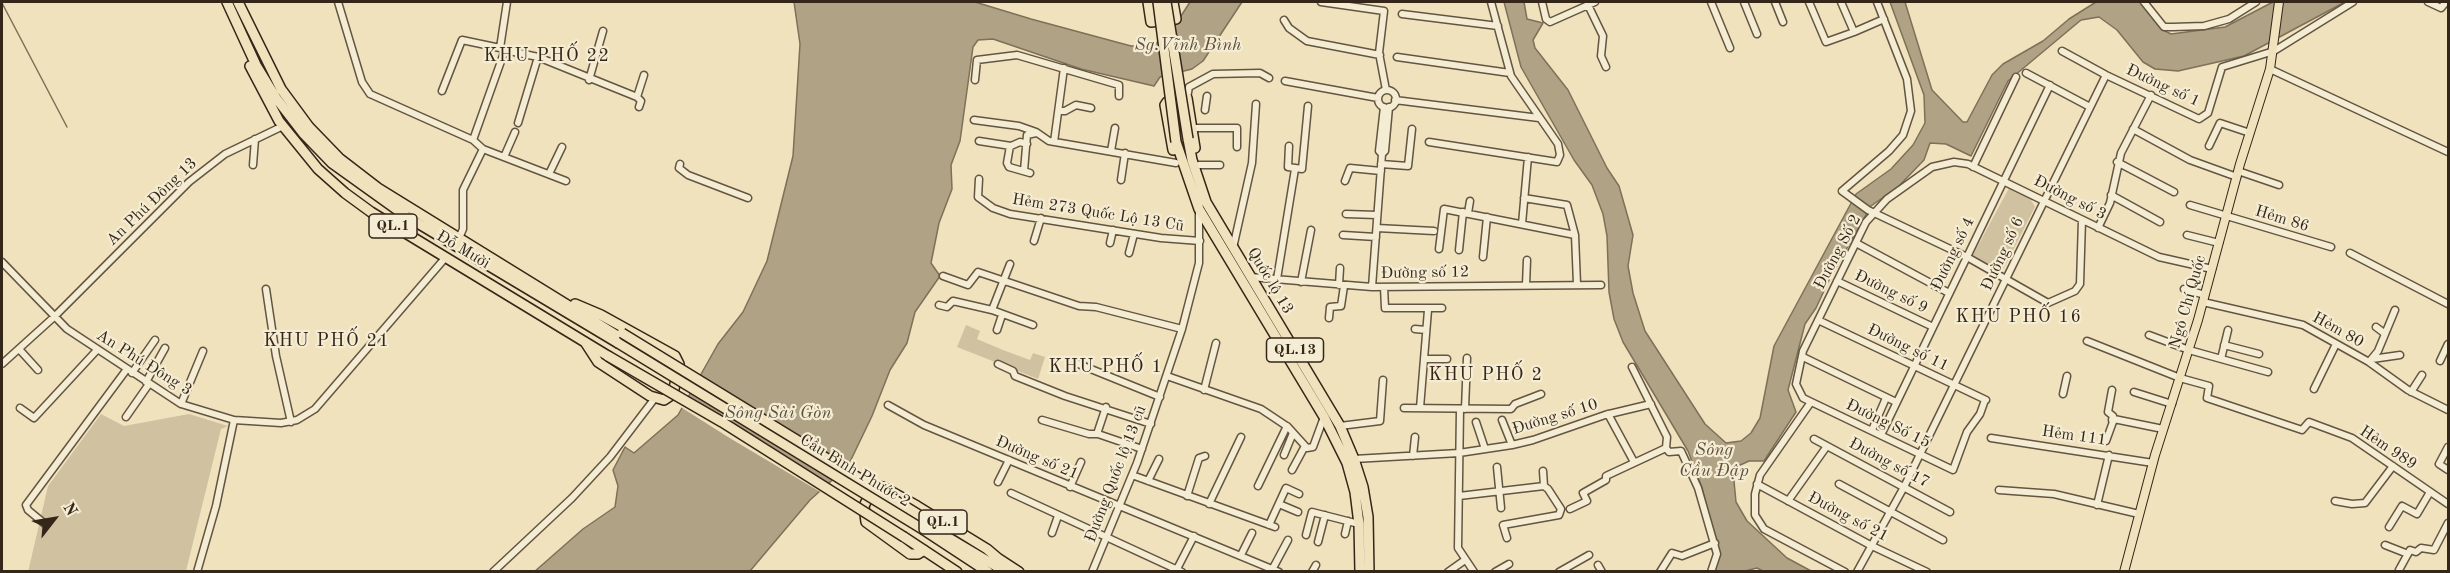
<!DOCTYPE html>
<meta charset="utf-8">
<style>
body{margin:0}
#map{position:relative;width:2450px;height:573px;overflow:hidden;background:#f0e2bd;font-family:"Old Standard TT",serif}
canvas{display:block}
.frame{position:absolute;inset:0;border:3px solid #342618;pointer-events:none}
.north{position:absolute;left:24px;top:489px;width:60px;height:60px;-webkit-text-stroke:4px #f5ecd4;paint-order:stroke;rotate:59deg;font-size:16px;font-weight:700;line-height:24px;text-align:center;color:#342618}
.north::after{content:'';display:block;margin:auto;width:21px;height:27px;background:#342618;clip-path:polygon(50% 0,100% 100%,50% 72%,0 100%)}
</style>
<div id="map">
<canvas width="2450" height="573"></canvas>
<div class="frame"></div>
<div class="north">N</div>
</div>
<script>
const ctx = document.querySelector('canvas').getContext('2d');
ctx.lineJoin = 'round';
function fill(path, color) {
  ctx.fillStyle = color;
  ctx.fill(path, 'evenodd');
}
function toPath(rows) {
  const path = new Path2D();
  for (const r of rows) {
    if (r.length === 3) {
      path.moveTo(r[0] + r[2], r[1]);
      path.arc(r[0], r[1], r[2], 0, 2 * Math.PI);
      continue;
    }
    path.moveTo(r[0], r[1]);
    for (let i = 2; i < r.length; i += 2) path.lineTo(r[i], r[i + 1]);
  }
  return path;
}
function stroke(path, color, width, dash) {
  ctx.strokeStyle = color;
  ctx.lineWidth = width;
  ctx.lineCap = dash ? 'butt' : 'round';
  ctx.setLineDash(dash || []);
  ctx.stroke(path);
}
function label(font, color, halo, rows, align = 'center') {
  ctx.font = font + ' "Old Standard TT",serif';
  ctx.lineWidth = 4.5;
  ctx.setLineDash([]);
  ctx.textBaseline = 'middle';
  ctx.strokeStyle = halo;
  ctx.fillStyle = color;
  for (const [text, x, y, turn = 0] of rows) {
    ctx.save();
    ctx.translate(x, y);
    ctx.rotate((+turn || 0) * Math.PI / 180);
    ctx.textAlign = isNaN(turn) ? turn : align;
    if (halo) ctx.strokeText(text, 0, 0);
    ctx.fillText(text, 0, 0);
    ctx.restore();
  }
}
const green = toPath([
 [2009,188,2030,198,2035,207,2004,268,1998,270,1973,255],
 [966,325,980,331,977,339,1003,350,1030,360,1033,353,1045,357,1038,379,957,347],
 [101,414,124,426,189,414,228,426,221,429,186,571,28,572,48,486]
]);
const water = toPath([
 [794,2,975,2,1031,19,1131,46,1143,46,1159,42,1172,30,1190,2,1242,2,1203,61,1192,69,1160,77,1154,86,1081,69,993,39,978,40,973,47,960,141,951,165,952,189,939,223,931,263,940,276,915,312,907,343,890,370,872,416,848,466,810,500,750,571,534,572,583,529,615,507,618,486,613,470,625,447,634,453,678,415,718,344,743,312,767,261,793,156,800,44,794,2],
 [1504,2,1524,2,1527,19,1543,23,1533,40,1535,48,1568,90,1607,168,1619,186,1633,235,1628,266,1633,293,1645,331,1705,424,1726,443,1741,441,1751,433,1760,418,1774,346,1856,194,1891,169,1913,145,1925,123,1924,95,1890,2,1905,2,1932,90,1963,122,1967,122,1992,75,2003,64,2043,41,2069,19,2096,2,2142,2,2163,30,2171,34,2225,27,2273,2,2345,2,2244,56,2178,71,2155,69,2143,62,2117,30,2099,17,2081,20,2008,81,1971,156,1946,144,1930,143,1924,160,1898,187,1871,206,1830,278,1816,308,1805,324,1788,390,1796,412,1764,461,1749,461,1738,466,1733,471,1736,502,1747,521,1787,558,1813,572,1763,571,1757,568,1745,571,1714,571,1719,555,1702,488,1688,451,1623,342,1614,319,1609,292,1607,236,1603,214,1592,185,1574,160,1521,67,1504,2]
]);
const pier = toPath([
 [683,400,827,488,822,493,728,437,679,406]
]);
const stream = toPath([
 [2,3,67,127]
]);
const minor = toPath([
 [338,2,362,82,370,94,473,140,483,149,566,181],
 [1321,2,1384,11,1379,53,1386,90],
 [1542,2,1546,19,1550,22,1595,2],
 [1711,2,1730,48],
 [1744,2,1757,34],
 [1775,2,1783,22],
 [1809,2,1826,42,1854,32],
 [1841,2,1854,32,1884,19],
 [1877,2,1907,79,1911,111,1903,135,1889,151,1842,191,1868,210,1967,257,2048,303,2075,291,2080,284,2082,220],
 [2144,2,2164,27,2173,27,2204,26,2229,19,2256,2],
 [2428,2,2441,8,2446,2],
 [1588,5,1603,36,1601,56,1606,67],
 [1402,14,1498,26],
 [1284,20,1289,28,1307,41,1380,55],
 [505,50,538,57,637,97,644,75],
 [2062,51,2106,75,2199,119,2208,113,2222,67,2274,51,2353,2],
 [1397,57,1510,73],
 [2270,69,2448,152],
 [2026,73,2090,107],
 [589,80,603,31],
 [975,80,977,60,1017,55,1119,85,1119,96],
 [1285,81,1378,98],
 [1387,99,9],
 [442,91,462,40,500,48],
 [637,97,641,101,639,107],
 [1187,98,1189,87,1213,74,1260,73,1269,78],
 [1395,100,1539,118],
 [1205,110,1207,96],
 [1059,111,1065,111,1076,105,1091,108],
 [974,120,1019,126,1036,132,1049,141,1176,163],
 [518,123,538,57],
 [1192,128,1237,128,1237,147],
 [2133,129,2190,160,2237,177],
 [473,140,505,50,500,48,507,2],
 [979,141,1011,146,1020,142,1027,144],
 [1054,142,1064,68],
 [1429,142,1557,162,1560,155,1558,144,1511,76,1491,2],
 [1010,146,1007,163,1009,167,1030,173],
 [1289,146,1288,167,1302,169,1308,106],
 [2209,146,2220,123,2250,133],
 [1111,151,1115,128],
 [1382,154,1379,151,1384,107],
 [504,157,515,132],
 [2117,162,2174,192],
 [680,164,679,168,688,175,748,198],
 [1381,164,1408,166,1412,129],
 [253,165,255,139],
 [1199,165,1220,165],
 [1973,167,2016,77],
 [1024,171,1027,135,1036,133],
 [2238,171,2279,185],
 [549,174,562,147],
 [979,179,978,197,993,208,1010,214,1161,238,1200,241],
 [1121,180,1125,153],
 [1345,181,1350,168,1381,171],
 [2111,195,2160,222],
 [1524,198,1567,205,1575,235,1577,284],
 [2190,205,2331,247],
 [1468,213,1470,201],
 [1346,214,1377,215],
 [1522,224,1528,157],
 [1377,228,1434,231],
 [2098,228,2110,203,2121,153,2151,95],
 [1343,235,1376,237],
 [2187,235,2219,243],
 [459,238,463,229,463,190,483,149],
 [1034,241,1041,218],
 [1110,243,1113,230],
 [1856,243,1949,293],
 [1233,248,1252,163,1256,104],
 [1439,249,1444,209,1575,235],
 [1459,250,1463,212],
 [1129,253,1134,234],
 [2350,253,2448,304],
 [1483,257,1487,217],
 [2,262,67,329,181,404,234,420,281,423,297,420,315,409,446,257],
 [943,276,968,285,978,272,1079,306,1096,307,1182,329],
 [1250,277,1372,287,1601,285],
 [1277,279,1295,169],
 [1837,281,1933,327],
 [1301,282,1311,230],
 [1339,285,1340,268],
 [1526,285,1527,260],
 [1372,287,1382,154,1385,151,1389,107],
 [1384,287,1385,308,1442,308],
 [266,289,276,356,291,422],
 [2184,289,2205,295],
 [2203,302,2303,325,2369,362,2408,390,2448,410],
 [939,305,947,307,953,301,992,310,1033,325],
 [992,310,1010,264],
 [1329,318,1330,307,1341,306,1344,286],
 [1818,320,1986,400],
 [2376,327,2384,333],
 [1415,329,1426,330],
 [997,330,1002,315],
 [2149,335,2189,350,2268,372],
 [2087,341,2180,378,2209,386,2207,398,2302,430,2309,422,2352,438,2448,504],
 [2224,345,2259,354],
 [19,349,38,370],
 [1803,357,1896,402],
 [1424,359,1447,359],
 [2221,359,2228,330],
 [2372,359,2400,355],
 [2440,361,2448,344],
 [2369,362,2378,351,2395,310],
 [1076,363,1160,397],
 [2,364,54,317,189,182,225,154,283,126],
 [998,364,1013,371,1015,376,1065,396,1151,424],
 [1632,367,1667,437,1666,448,1669,452,1681,451,1698,488,1717,554,1711,572],
 [132,373,155,340],
 [1167,376,1261,409,1288,427,1307,448,1313,447,1324,417],
 [146,382,165,348],
 [2314,389,2336,344],
 [1204,390,1216,343],
 [2112,390,2108,412,2113,416,2112,420],
 [2134,392,2172,404],
 [2411,392,2422,375],
 [2063,394,2067,376],
 [1985,400,1980,414,1967,432,1953,470,1803,398,1796,384,1803,351,1866,222,1887,199,1932,167,1954,162,1968,164,2159,257,2212,269],
 [1811,402,1760,475,1755,494,1755,515,1764,529,1845,572],
 [181,404,203,351],
 [888,405,924,425,1279,572],
 [20,408,34,418,97,350],
 [1404,408,1511,409,1515,404,1541,394],
 [1420,408,1428,310],
 [1465,409,1467,358],
 [1460,410,1458,548,1474,572],
 [1608,414,1634,462],
 [126,417,149,384],
 [1042,420,1089,434,1098,434,1142,449],
 [1502,420,1512,445],
 [1476,422,1485,449],
 [1340,426,1380,421,1383,380],
 [1872,430,1886,398],
 [1098,431,1106,407],
 [1881,435,2050,85],
 [1991,438,2153,463],
 [1814,439,1950,512],
 [2106,441,2114,419,2163,429],
 [2448,447,2439,464,2448,470],
 [1284,455,1293,433],
 [1413,456,1415,437],
 [1354,459,1459,453,1512,445,1533,440,1605,415,1651,404],
 [1497,467,1501,508],
 [1292,470,1305,446],
 [1543,471,1544,486],
 [1132,475,1275,527],
 [1148,481,1159,459],
 [998,482,1009,460],
 [1757,484,1872,546,1927,572],
 [1839,484,1943,540],
 [1258,486,1287,426],
 [1070,487,1081,462],
 [1999,490,2054,494,2139,514],
 [1011,493,1182,572],
 [1187,496,1199,458,1205,456],
 [1459,496,1544,486,1548,489,1561,509,1559,515,1503,525,1507,538],
 [1788,501,1827,446],
 [2335,501,2352,504,2365,503,2393,466],
 [1209,504,1241,437],
 [1279,504,1298,512],
 [2097,505,2109,455],
 [1570,509,1587,501,1583,493,1606,480,1606,476,1666,448],
 [45,524,28,510,26,505,127,369],
 [1269,525,1286,488,1299,494],
 [2389,527,2402,506,2417,514,2430,492],
 [1052,533,1058,516],
 [1345,534,1348,521],
 [1306,535,1312,512,1359,524],
 [1318,542,1325,515],
 [2385,545,2408,554],
 [1241,555,1252,533],
 [1598,565,1602,572],
 [1273,568,1288,540],
 [1177,569,1194,536],
 [2399,570,2410,550,2416,552,2421,548,2434,550,2448,523],
 [197,572,216,506,234,420],
 [493,572,572,498,610,457,655,398],
 [1092,572,1137,463,1182,329,1199,263,1199,210],
 [1312,572,1316,565],
 [1448,572,1465,560],
 [1495,572,1509,564],
 [1559,572,1589,555],
 [1660,572,1672,553,1682,556,1715,543],
 [1857,572,1904,487,2106,75]
]);
const major = toPath([
 [2124,572,2155,455,2198,320,2240,164,2270,69,2279,2]
]);
const highway = toPath([
 [227,2,256,65,276,98,303,133,332,163,406,216,618,343],
 [238,2,281,89,309,127,339,158,378,188,621,338],
 [1148,2,1151,22,1176,19,1173,2],
 [250,66,279,121,318,169,345,193,371,212,608,356],
 [1188,139,1192,160,1206,202,1340,426,1354,459,1363,487,1368,517,1369,572],
 [1176,142,1199,209,1324,417,1347,463,1355,492,1359,524,1360,572],
 [1173,150,1165,105,1167,102,1178,99,1187,98,1195,148],
 [575,304,601,315,675,356,679,364,673,394,664,400,650,396,598,362,585,342],
 [927,525,1006,572],
 [924,530,988,572],
 [904,537,957,572],
 [924,550,918,554,910,554,866,522,864,506,874,486,883,487,917,506,987,549,1000,560],
 [996,557,1019,572]
]);
const highwayBridge = toPath([
 [1158,2,1176,142],
 [1166,2,1188,139],
 [622,333,929,521],
 [618,343,924,530],
 [608,356,722,422,904,537]
]);
const shields = [
 [393,226,48],
 [1295,350,57],
 [943,522,48]
];
const shieldNames = [
 ["QL.1",393,226],
 ["QL.13",1295,350],
 ["QL.1",943,522]
];
const streetNames = [
 ["Đường số 1",2163,86,25],
 ["Đường số 3",2070,198,27],
 ["An Phú Đông 13",152,202,-44],
 ["Hẻm 273 Quốc Lộ 13 Cũ",1098,213,9],
 ["Hẻm 86",2282,219,17],
 ["Đỗ Mười",463,250,31],
 ["Đường Số 2",1838,252,-62],
 ["Đường số 4",1953,254,-64],
 ["Đường số 6",2003,254,-65],
 ["Đường số 12",1425,273,-1],
 ["Quốc lộ 13",1270,281,59],
 ["Đường số 9",1891,292,26],
 ["Ngô Chí Quốc",2188,302,-74],
 ["Hẻm 80",2338,330,29],
 ["Đường số 11",1908,348,26],
 ["An Phú Đông 3",144,363,32],
 ["Đường số 10",1555,417,-17],
 ["Đường Số 15",1888,424,26],
 ["Hẻm 111",2074,436,8],
 ["Hẻm 989",2388,448,34],
 ["Đường số 21",1037,458,23],
 ["Đường số 17",1889,463,28],
 ["Cầu Bình Phước 2",855,471,31],
 ["Đường Quốc lộ 13 cũ",1116,474,-69],
 ["Đường số 21",1848,517,28]
];
const waterNames = [
 ["Sg.Vĩnh Bình",1188,45],
 ["Sông Sài Gòn",778,413],
 ["Sông",1714,450],
 ["Cầu Đập",1714,471]
];
const neighbourhoodNames = [
 ["KHU PHỐ 22",547,56],
 ["KHU PHỐ 16",2019,317],
 ["KHU PHỐ 21",327,341],
 ["KHU PHỐ 1",1106,367],
 ["KHU PHỐ 2",1486,375]
];
fill(green, '#d0c2a1');
fill(water, '#b0a285');
stroke(water, '#7e7059', 1.5);
fill(pier, '#f0e2bd');
stroke(stream, '#7e7059', 1.5);
stroke(minor, '#635541', 9);
stroke(major, '#342618', 10);
stroke(highway, '#342618', 12);
stroke(minor, '#f5ecd4', 6);
stroke(major, '#f0e2bd', 8);
stroke(highway, '#f0e2bd', 9);
stroke(highwayBridge, '#342618', 12, []);
stroke(highwayBridge, '#f0e2bd', 9);
for (const [x, y, w] of shields) {
  const box = new Path2D();
  box.roundRect(x - w / 2, y - 12, w, 24, 4.5);
  ctx.fillStyle = '#f5ecd4';
  ctx.fill(box);
  stroke(box, '#342618', 1.5);
}
label('bold 15px', '#342618', null, shieldNames);
label('16px', '#342618', '#f5ecd4', streetNames);
label('italic 18px', '#5f513e', '#f5ecd4', waterNames);
ctx.letterSpacing = '1.5px';
label('18px', '#342618', '#f5ecd4', neighbourhoodNames);
ctx.letterSpacing = '0px';
</script>
